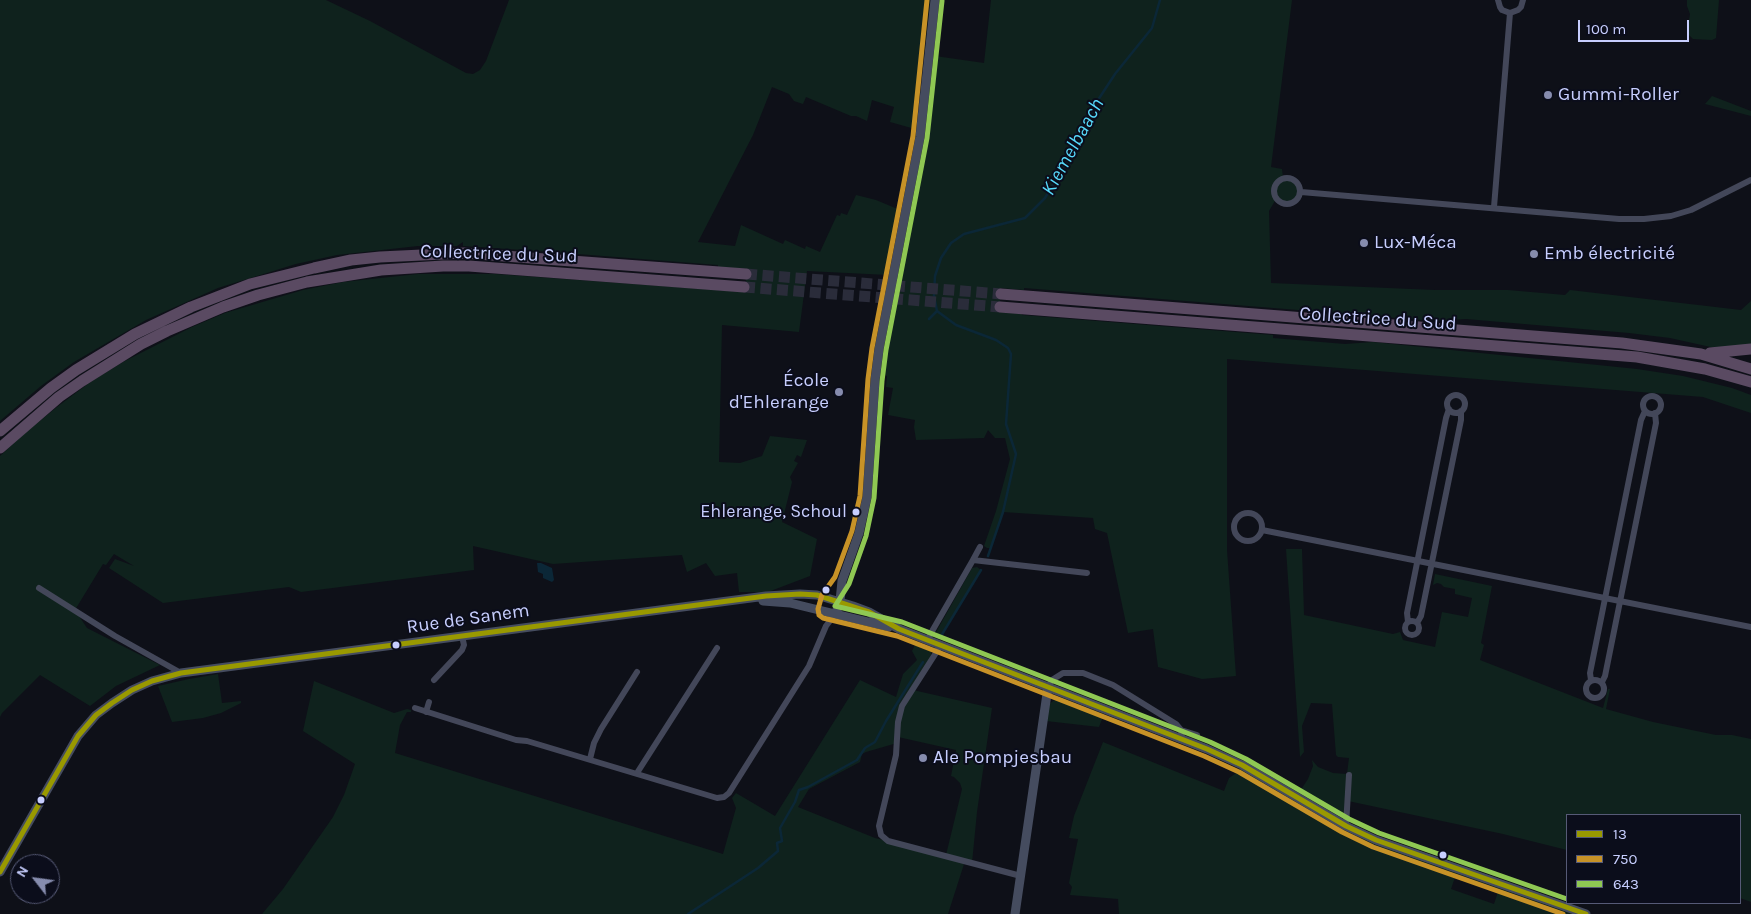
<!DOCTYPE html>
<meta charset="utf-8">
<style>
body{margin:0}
#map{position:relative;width:1751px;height:914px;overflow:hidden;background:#0e1018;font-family:Karla,sans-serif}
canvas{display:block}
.legend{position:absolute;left:1566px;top:814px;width:175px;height:90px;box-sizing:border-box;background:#0b0d1b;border:1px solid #565a76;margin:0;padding:6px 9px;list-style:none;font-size:15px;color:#c7cefe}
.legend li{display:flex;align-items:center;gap:10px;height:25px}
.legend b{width:25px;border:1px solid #565a76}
.north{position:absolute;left:10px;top:854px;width:50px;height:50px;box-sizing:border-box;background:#0b0d1b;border:1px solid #565a76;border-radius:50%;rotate:300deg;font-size:14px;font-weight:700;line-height:20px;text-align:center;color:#c7cefe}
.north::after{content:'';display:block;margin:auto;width:18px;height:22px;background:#868cae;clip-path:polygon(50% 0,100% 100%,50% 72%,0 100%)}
.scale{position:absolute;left:1578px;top:20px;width:111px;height:22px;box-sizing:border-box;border:2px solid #c7cefe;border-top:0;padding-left:6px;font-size:15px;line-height:18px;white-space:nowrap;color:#c7cefe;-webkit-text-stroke:4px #0b0d1b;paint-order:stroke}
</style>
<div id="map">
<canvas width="1751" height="914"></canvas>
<ul class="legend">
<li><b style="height:6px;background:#990"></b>13</li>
<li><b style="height:6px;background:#c79227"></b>750</li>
<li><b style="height:6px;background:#8fc853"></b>643</li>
</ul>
<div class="north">N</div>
<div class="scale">100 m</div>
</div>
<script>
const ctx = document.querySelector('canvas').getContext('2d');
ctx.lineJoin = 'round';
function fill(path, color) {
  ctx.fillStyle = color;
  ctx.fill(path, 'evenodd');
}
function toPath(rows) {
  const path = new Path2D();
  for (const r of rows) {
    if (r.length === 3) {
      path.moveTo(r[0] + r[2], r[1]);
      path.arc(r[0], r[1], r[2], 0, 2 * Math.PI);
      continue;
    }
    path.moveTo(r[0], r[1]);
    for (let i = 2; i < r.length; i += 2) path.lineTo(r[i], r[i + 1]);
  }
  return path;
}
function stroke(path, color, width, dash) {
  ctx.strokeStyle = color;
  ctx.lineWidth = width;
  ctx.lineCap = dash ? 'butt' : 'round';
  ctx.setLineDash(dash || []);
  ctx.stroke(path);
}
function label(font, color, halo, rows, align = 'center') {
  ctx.font = font + ' Karla,sans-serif';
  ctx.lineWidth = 4;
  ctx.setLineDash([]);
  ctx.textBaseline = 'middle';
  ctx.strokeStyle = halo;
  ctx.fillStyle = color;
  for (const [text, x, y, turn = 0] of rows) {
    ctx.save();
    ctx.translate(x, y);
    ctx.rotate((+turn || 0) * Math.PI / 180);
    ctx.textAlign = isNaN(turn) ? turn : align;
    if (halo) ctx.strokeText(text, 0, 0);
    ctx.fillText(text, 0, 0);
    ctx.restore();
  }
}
const green = toPath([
 [0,0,326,0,370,21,466,73,473,74,480,70,486,61,509,0,930,0,915,129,890,122,894,107,872,100,867,121,856,116,851,116,806,97,803,104,794,101,789,94,772,87,753,135,698,242,735,246,741,225,783,244,785,240,805,249,806,246,820,252,837,215,840,216,841,213,847,215,856,195,876,200,900,210,889,263,888,275,807,271,799,332,722,325,719,462,740,463,762,456,770,436,807,440,801,457,797,455,794,461,798,463,790,477,792,482,782,522,817,539,810,576,768,592,739,592,737,573,715,576,706,563,687,572,682,555,553,564,473,546,474,570,301,592,289,587,163,603,109,568,115,559,134,566,114,554,106,565,103,564,75,610,87,628,160,665,116,686,90,706,40,675,2,713,0,717,0,456,26,432,57,407,89,383,123,362,192,327,225,313,303,290,343,282,418,274,495,274,745,292,747,269,718,267,718,265,552,252,463,246,463,242,457,246,418,246,337,255,296,264,218,288,146,320,74,362,41,386,0,421],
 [991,0,1292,0,1271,167,1282,169,1283,178,1291,178,1295,180,1300,187,1301,192,1298,199,1291,204,1283,204,1276,199,1269,211,1271,283,1435,290,1508,290,1565,295,1570,290,1741,310,1751,301,1751,345,1715,348,1670,338,1629,333,1466,319,1435,321,1024,288,1024,290,1001,288,999,311,1021,313,1022,315,1273,335,1273,338,1345,344,1373,342,1637,369,1683,376,1732,388,1751,395,1751,413,1703,397,1227,359,1227,550,1236,676,1202,679,1158,667,1153,629,1128,633,1107,533,1095,529,1093,518,1003,512,991,548,987,548,984,546,996,511,1010,459,1005,438,995,438,988,430,984,438,916,440,914,427,915,420,888,415,893,388,886,387,887,376,884,375,886,363,883,359,925,139,935,56,984,63],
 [1687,0,1719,0,1716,38,1712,40,1693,39,1687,33,1690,14,1687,6],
 [1712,96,1751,111,1751,116,1705,104],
 [1286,549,1302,549,1304,615,1393,634,1400,632,1403,640,1435,647,1442,612,1468,617,1472,598,1455,594,1455,589,1444,587,1441,584,1437,583,1433,585,1435,574,1492,586,1481,643,1484,645,1480,660,1603,708,1608,689,1610,689,1606,709,1653,722,1716,735,1732,735,1751,739,1751,902,1740,898,1740,815,1567,815,1567,850,1503,834,1348,801,1346,826,1586,914,1119,914,1118,899,1070,895,1072,887,1069,883,1078,839,1069,838,1074,816,1103,742,1224,791,1229,778,1239,771,1245,760,1296,791,1302,788,1308,779,1313,766,1312,760,1318,767,1333,773,1347,774,1349,758,1338,757,1336,755,1332,704,1311,703,1302,726,1304,752,1300,757],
 [1455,877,1498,892,1494,904,1451,889],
 [977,567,981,570,941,636,935,634,972,568],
 [915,645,931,651,932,660,913,690,992,708,977,812,972,863,965,861,948,914,262,914,283,889,333,817,344,795,355,764,303,731,314,681,394,713,407,709,411,710,411,712,407,712,400,725,395,753,723,854,736,808,732,798,736,793,775,816,860,680,896,697,903,674,917,660,912,651],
 [898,737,956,750,951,776,954,777,960,783,962,789,946,855,875,838,798,807,809,789,860,762,862,754,866,752,897,743],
 [218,674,222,703,241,701,241,703,221,713,203,718,172,722,158,686,189,679],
 [1062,698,1104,714,1099,727,1046,721,1047,706,1053,701]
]);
const water = toPath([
 [537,563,541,563,552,568,554,580,552,582,543,578,543,574,538,572]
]);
const stream = toPath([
 [929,319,937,311],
 [988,556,1003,512,1016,454,1006,424,1011,354,1008,348,996,340,956,325,937,311,934,296,935,276,941,258,951,243,964,234,1025,218,1045,198,1068,160,1077,132,1115,74,1152,28,1160,0],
 [941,636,981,570],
 [688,914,758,868,778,851,777,843,782,841,780,828,795,802,799,790,808,787,857,760,865,748,875,742,886,721,923,662]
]);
const highwayTunnel = toPath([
 [746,274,1001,294],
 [744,287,1000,307]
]);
const street = toPath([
 [1498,0,1500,7,1502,10,1510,13,1518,10,1521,7,1523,0],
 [1287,191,13],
 [1301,192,1619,219,1644,219,1671,216,1691,210,1751,180],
 [1494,207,1510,13],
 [1456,404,9],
 [1652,405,9],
 [1248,527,14],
 [1262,530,1751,627],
 [973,560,980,547],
 [39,588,115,636,181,673],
 [1412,628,7],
 [1408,622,1407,613,1446,418,1449,409],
 [1417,623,1421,616,1461,420,1461,411],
 [927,640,973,560,1087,573],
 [941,645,902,706,898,722,896,755,879,826,881,835,888,841,1021,876],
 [1595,689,9],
 [434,680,462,650,464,645,462,636],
 [1591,680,1590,673,1641,420,1645,411],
 [1602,682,1605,676,1656,423,1655,413],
 [1048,687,1052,680,1063,673,1083,673,1113,685,1176,724,1181,730,1182,740],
 [415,708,516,740,527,741,717,798,724,797,729,793,809,666,826,626,836,613],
 [426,712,429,702],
 [1181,730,1197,735],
 [590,759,594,743,601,729,637,672],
 [637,773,717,648],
 [1346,826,1349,775]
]);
const secondary = toPath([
 [763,601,790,603,889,627],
 [836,613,840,601,842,581,859,533,867,497,875,380,879,349,920,137,935,0],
 [0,872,78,736,96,715,112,703,132,690,152,681,181,673,766,596,800,594,817,595,853,606,869,612,899,629,1207,749,1242,765,1346,826,1376,840,1586,914],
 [1015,914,1048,687]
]);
const highway = toPath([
 [1001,294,1622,343,1701,354,1751,369],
 [1000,307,1637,357,1705,369,1751,382],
 [1710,353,1751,349],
 [0,431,51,388,76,370,135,334,191,307,250,284,314,268,351,260,380,257,464,253,746,274],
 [0,448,59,397,82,381,141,344,167,331,223,307,258,295,307,282,381,270,443,266,469,266,744,287]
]);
const bus1 = toPath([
 [0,872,78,736,96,715,112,703,132,690,152,681,181,673,766,596,800,594,817,595,869,612,899,629,1207,749,1242,765,1346,826,1376,840,1586,914]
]);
const bus2 = toPath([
 [927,0,913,136,872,348,868,379,860,496,852,531,835,577,822,595,818,609,819,615,823,618,897,636,1204,756,1239,772,1342,832,1373,847,1563,914]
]);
const bus3 = toPath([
 [942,1,927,138,886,350,882,381,874,498,866,536,849,584,835,606,902,622,1210,742,1246,759,1349,819,1379,833,1567,899]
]);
const markers = [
 [1548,95,5,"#868cae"],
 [1364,243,5,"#868cae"],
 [1534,254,5,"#868cae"],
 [839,392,5,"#868cae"],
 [856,512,4.5,"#c7cefe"],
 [826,590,4.5,"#c7cefe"],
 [396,645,4.5,"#c7cefe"],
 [923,758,5,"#868cae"],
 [41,800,4.5,"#c7cefe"],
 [1443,855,4.5,"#c7cefe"]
];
const busNames = [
 ["Ehlerange, Schoul",847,512]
];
const poiNames = [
 ["Gummi-Roller",1558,95],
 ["Lux-Méca",1374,243],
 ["Emb électricité",1544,254],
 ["École",829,381,"right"],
 ["d'Ehlerange",829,403,"right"],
 ["Ale Pompjesbau",933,758]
];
const streetNames = [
 ["Collectrice du Sud",499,254,2],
 ["Collectrice du Sud",1378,319,4],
 ["Rue de Sanem",468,619,-8]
];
const waterNames = [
 ["Kiemelbaach",1073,147,-61]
];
fill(green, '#0f221d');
fill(water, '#0b2737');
stroke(stream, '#0b2737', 2.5);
stroke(highwayTunnel, '#2a2c3a', 11, [11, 5.5]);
stroke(street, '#434759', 6);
stroke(secondary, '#454c5f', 9);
stroke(highway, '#5a4a62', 11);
stroke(bus1, '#990', 5);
stroke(bus2, '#c79227', 5);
stroke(bus3, '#8fc853', 5);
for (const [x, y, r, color] of markers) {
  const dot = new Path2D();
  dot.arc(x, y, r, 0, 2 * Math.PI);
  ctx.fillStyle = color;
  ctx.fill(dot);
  stroke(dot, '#0b0d1b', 2);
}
label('18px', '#c7cefe', '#0b0d1b', busNames, 'right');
label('19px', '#c7cefe', '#0b0d1b', poiNames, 'left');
label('19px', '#c7cefe', '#0b0d1b', streetNames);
label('italic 20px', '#57d9fb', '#0b0d1b', waterNames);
</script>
